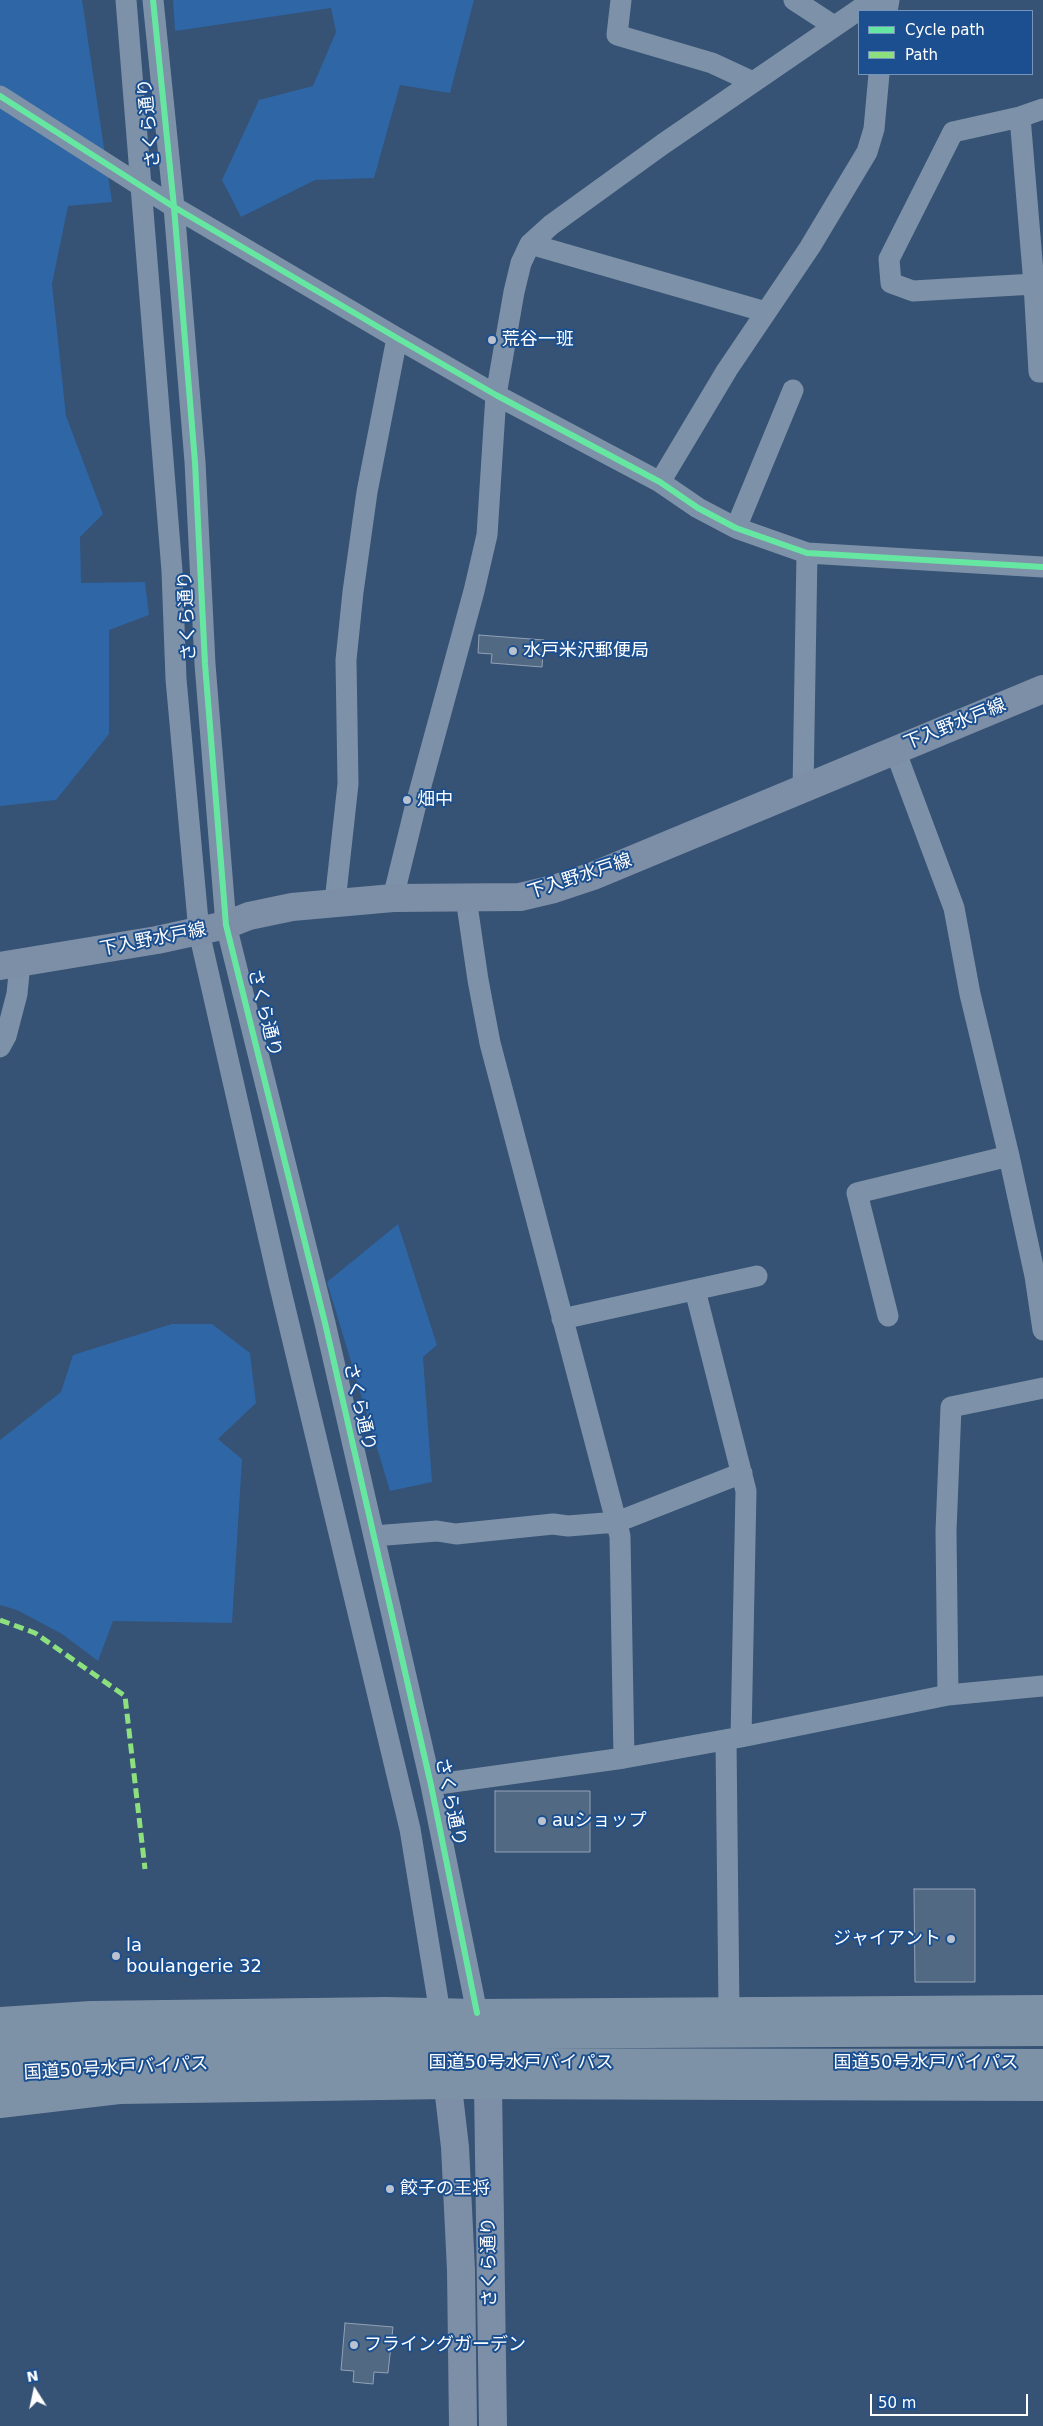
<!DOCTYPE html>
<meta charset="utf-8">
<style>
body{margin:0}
#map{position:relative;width:1043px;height:2426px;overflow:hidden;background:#365274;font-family:"DejaVu Sans",sans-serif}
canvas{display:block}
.legend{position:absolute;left:858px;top:10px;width:175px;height:65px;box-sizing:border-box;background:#1b4f8f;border:1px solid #7695bc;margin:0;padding:6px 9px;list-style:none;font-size:15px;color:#fff}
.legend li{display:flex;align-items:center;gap:10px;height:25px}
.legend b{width:25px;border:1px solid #7695bc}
.north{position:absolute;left:10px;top:2366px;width:50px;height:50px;-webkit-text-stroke:4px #1b4f8f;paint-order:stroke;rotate:350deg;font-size:14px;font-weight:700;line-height:20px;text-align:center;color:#fff}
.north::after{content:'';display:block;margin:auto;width:18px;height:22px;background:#fff;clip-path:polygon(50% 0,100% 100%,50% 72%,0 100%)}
.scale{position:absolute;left:870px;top:2394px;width:158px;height:22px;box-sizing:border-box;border:2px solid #fff;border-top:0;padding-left:6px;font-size:15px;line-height:18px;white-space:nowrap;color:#fff;-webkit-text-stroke:4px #1b4f8f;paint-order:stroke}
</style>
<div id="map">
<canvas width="1043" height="2426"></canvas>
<ul class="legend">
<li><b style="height:6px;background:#66e7a1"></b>Cycle path</li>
<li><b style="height:6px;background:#8de07e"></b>Path</li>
</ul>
<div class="north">N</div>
<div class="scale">50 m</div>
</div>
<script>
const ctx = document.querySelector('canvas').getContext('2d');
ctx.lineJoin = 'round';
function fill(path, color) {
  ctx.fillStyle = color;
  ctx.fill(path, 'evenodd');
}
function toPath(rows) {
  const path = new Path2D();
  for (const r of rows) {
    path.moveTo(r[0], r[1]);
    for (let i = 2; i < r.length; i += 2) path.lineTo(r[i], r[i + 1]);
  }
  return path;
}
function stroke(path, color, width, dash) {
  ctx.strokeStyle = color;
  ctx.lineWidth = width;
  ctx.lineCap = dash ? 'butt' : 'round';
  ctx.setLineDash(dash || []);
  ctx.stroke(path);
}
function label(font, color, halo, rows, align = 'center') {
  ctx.font = font + ' "DejaVu Sans","Noto Sans JP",sans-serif';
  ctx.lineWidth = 4;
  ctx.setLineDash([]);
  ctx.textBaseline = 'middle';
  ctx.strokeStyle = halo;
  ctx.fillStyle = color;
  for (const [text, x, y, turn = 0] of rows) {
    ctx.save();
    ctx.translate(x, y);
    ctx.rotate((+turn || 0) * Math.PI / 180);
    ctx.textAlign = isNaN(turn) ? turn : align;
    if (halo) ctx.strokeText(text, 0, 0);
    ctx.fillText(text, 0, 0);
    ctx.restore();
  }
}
const green = toPath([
 [0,0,82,0,112,202,68,206,52,284,66,416,103,514,80,537,81,583,145,582,149,615,109,630,109,734,56,800,0,806],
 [173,0,474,0,450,93,400,85,374,178,315,180,241,217,222,180,259,100,313,86,336,32,331,8,175,31],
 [398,1224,437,1345,423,1357,432,1482,390,1491,327,1282],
 [172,1324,212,1324,250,1353,256,1403,218,1439,242,1459,232,1623,113,1621,98,1661,62,1634,17,1610,0,1605,0,1440,61,1392,73,1355]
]);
const building = toPath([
 [479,635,544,640,542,667,491,663,492,654,478,653,479,635],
 [495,1791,590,1791,590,1852,495,1852,495,1791],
 [914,1889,975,1889,975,1982,915,1982,914,1889],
 [345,2323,393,2327,388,2373,374,2372,373,2384,353,2382,354,2371,341,2370,345,2323]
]);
const minor = toPath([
 [126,0,172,571,176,679,199,932,279,1283,410,1829,440,2013],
 [153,0,174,207,195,462,205,664,226,925,325,1323,431,1785,477,2013],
 [621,0,617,35,712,63,753,82],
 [794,0,834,26],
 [887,11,889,0],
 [0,96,174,207,397,338,496,395,660,482,698,508,736,528,807,553,1043,567],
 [1043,109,1020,117,953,132,889,259,891,283,913,291,1034,284,1039,372,1043,372],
 [1020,117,1034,284],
 [530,244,766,312],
 [660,482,727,370,810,247,867,152,874,129,879,74],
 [736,528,793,390],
 [895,750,954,908,970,994,1009,1156,1035,1276,1043,1330],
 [803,790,807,553],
 [393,898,416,804,474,591,487,535,496,395,514,292,521,263,530,244,551,225,663,144,873,0],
 [466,898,478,980,490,1043,620,1536,624,1758],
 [335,902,348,784,346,660,353,592,367,492,397,338],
 [0,1047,6,1036,17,994,20,963],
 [695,1290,746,1491,741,1737],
 [888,1316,857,1193,1009,1156],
 [562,1319,757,1276],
 [374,1536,437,1531,456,1534,553,1524,568,1526,617,1522,742,1473],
 [948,1695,946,1531,951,1407,1043,1388],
 [726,1740,729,2011],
 [431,1785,624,1758,741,1737,948,1695,1043,1686]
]);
const major = toPath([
 [0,966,157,940,226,925,249,916,292,907,393,898,520,897,554,889,593,876,1043,689],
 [445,2061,455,2147,461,2270,463,2426],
 [484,2062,488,2086,493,2426]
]);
const highway = toPath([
 [0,2021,91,2015,386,2011,477,2013,1043,2009],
 [0,2048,130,2038,236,2036,1043,2032],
 [0,2076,134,2065,261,2062,1043,2063],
 [0,2104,119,2090,448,2085,1043,2087]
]);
const quiet = toPath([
 [0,1620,35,1633,125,1696,145,1869]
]);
const cycleway = toPath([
 [153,0,174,207,195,462,205,664,226,925,325,1323,431,1785,477,2013],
 [0,96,174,207,397,338,496,395,660,482,698,508,736,528,807,553,1043,567]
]);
const markers = [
 [492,340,5,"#b9c2ce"],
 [513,651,5,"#b9c2ce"],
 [407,800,5,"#b9c2ce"],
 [542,1821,5,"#b9c2ce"],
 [951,1939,5,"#b9c2ce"],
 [116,1956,5,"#b9c2ce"],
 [390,2189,5,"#b9c2ce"],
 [354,2345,5,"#b9c2ce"]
];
const streetNames = [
 ["さくら通り",150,123,-96],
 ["さくら通り",188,616,-93],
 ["下入野水戸線",955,725,-22],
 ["下入野水戸線",580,877,-18],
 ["下入野水戸線",153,940,-11],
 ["さくら通り",264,1013,76],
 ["さくら通り",359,1407,77],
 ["さくら通り",450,1802,78],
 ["国道50号水戸バイパス",521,2063],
 ["国道50号水戸バイパス",926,2063],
 ["国道50号水戸バイパス",116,2069,-3],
 ["さくら通り",490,2262,-91]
];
const poiNames = [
 ["荒谷一班",502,340],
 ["水戸米沢郵便局",523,651],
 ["畑中",417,800],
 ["auショップ",552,1821],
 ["ジャイアント",941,1939,"right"],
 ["la",126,1946],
 ["boulangerie 32",126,1967],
 ["餃子の王将",400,2189],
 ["フライングガーデン",364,2345]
];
fill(green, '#2f66a5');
fill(building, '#526984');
stroke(building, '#92a2b6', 1);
stroke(minor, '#7d92a8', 21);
stroke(major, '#7d8ea7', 28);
stroke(highway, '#7e92a7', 28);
stroke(quiet, '#8de07e', 5, [10, 5]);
stroke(cycleway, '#66e7a1', 6);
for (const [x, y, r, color] of markers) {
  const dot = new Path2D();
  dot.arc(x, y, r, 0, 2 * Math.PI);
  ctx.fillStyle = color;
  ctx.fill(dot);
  stroke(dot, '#1b4f8f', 2);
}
label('18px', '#fff', '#1b4f8f', streetNames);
label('18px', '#fff', '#1b4f8f', poiNames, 'left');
</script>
